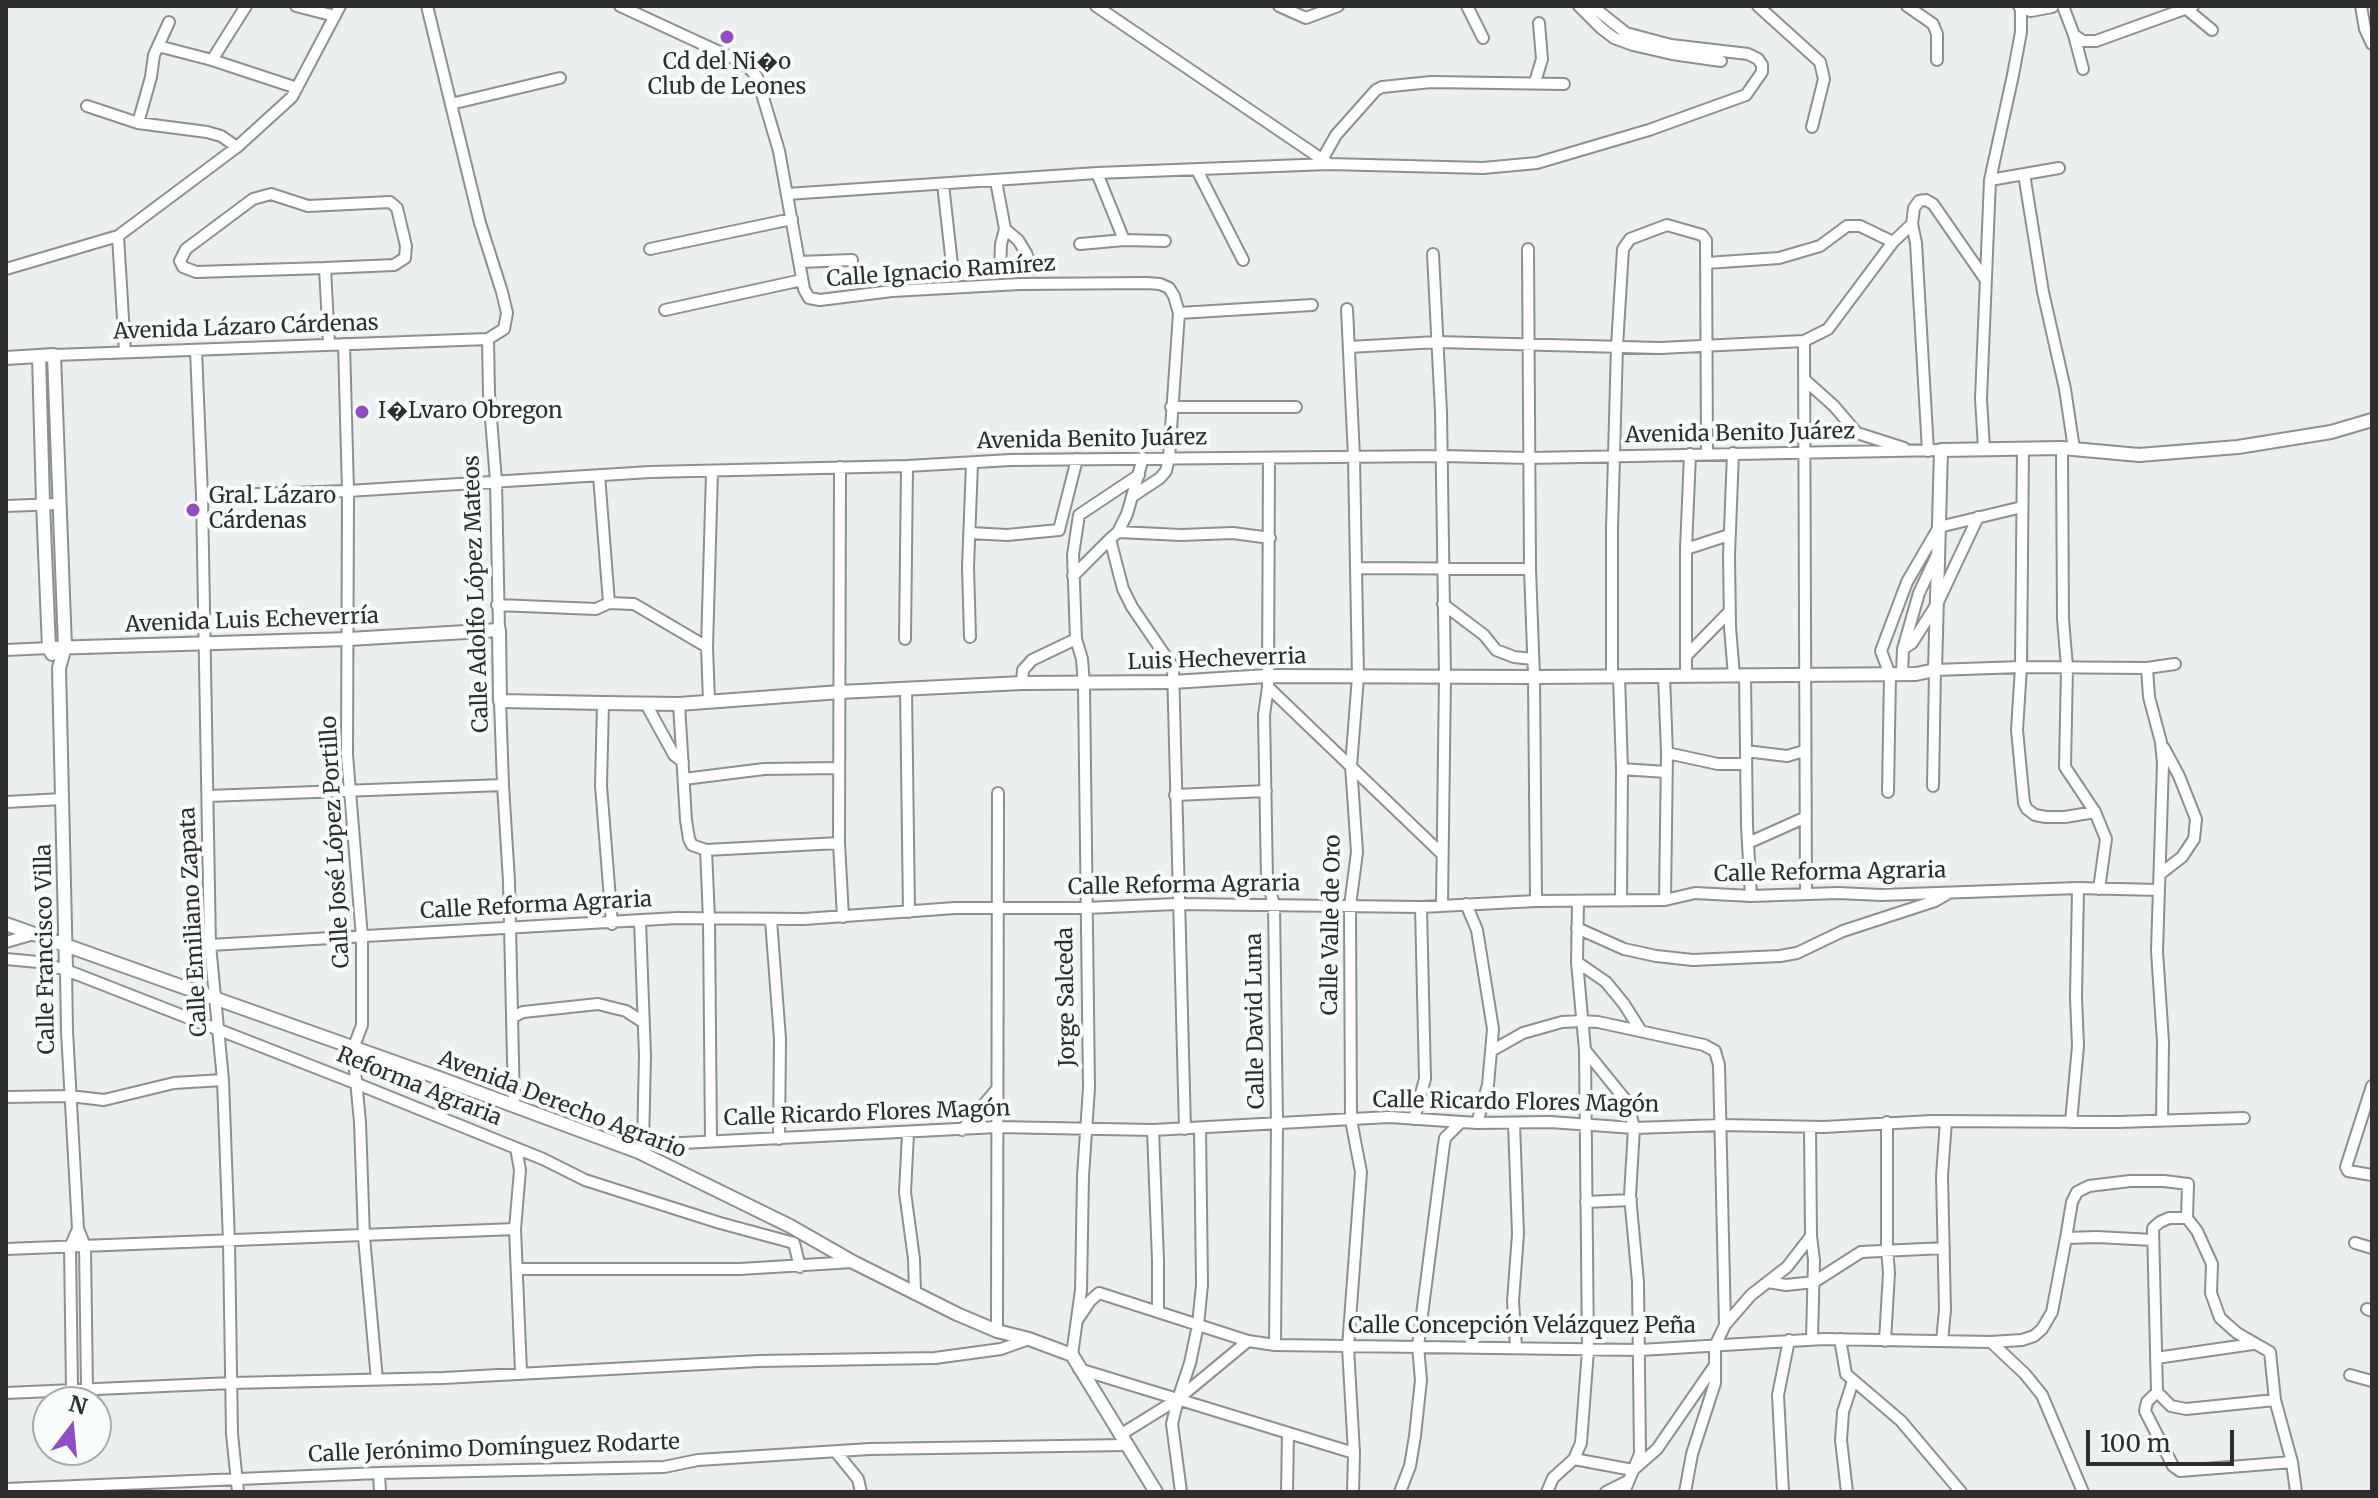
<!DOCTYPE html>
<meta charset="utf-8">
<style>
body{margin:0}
#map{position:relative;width:2378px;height:1498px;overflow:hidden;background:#ebefef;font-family:Merriweather,serif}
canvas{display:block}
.frame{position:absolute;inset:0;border:8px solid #2d2e2e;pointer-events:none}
.north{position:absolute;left:32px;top:1386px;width:80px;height:80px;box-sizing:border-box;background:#f8fcfc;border:2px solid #a7aaaa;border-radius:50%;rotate:16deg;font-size:22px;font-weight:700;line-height:32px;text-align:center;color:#2d2e2e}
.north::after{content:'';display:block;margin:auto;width:28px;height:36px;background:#904ec3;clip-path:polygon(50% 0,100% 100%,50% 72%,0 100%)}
.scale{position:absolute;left:2086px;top:1430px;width:148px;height:36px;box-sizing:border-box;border:4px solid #2d2e2e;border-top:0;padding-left:10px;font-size:24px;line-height:28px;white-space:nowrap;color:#2d2e2e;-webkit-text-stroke:6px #f8fcfc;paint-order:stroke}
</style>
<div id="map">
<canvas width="2378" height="1498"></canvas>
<div class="frame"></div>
<div class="north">N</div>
<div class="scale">100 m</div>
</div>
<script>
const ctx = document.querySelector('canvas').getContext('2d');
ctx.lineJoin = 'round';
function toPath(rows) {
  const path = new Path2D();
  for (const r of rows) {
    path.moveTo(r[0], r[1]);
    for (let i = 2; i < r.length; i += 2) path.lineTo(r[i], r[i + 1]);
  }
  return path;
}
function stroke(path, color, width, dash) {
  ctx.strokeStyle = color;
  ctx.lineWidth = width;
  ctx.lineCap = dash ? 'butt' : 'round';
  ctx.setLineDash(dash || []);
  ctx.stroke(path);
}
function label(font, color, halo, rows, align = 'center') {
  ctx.font = font + ' Merriweather,serif';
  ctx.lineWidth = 8;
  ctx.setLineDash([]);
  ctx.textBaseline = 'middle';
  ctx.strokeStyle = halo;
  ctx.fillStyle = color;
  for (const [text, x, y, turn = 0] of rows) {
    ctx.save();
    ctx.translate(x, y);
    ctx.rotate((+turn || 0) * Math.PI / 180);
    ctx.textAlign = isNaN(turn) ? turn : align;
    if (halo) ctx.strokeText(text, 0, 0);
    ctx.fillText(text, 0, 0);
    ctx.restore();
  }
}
const minor = toPath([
 [246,6,212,60,297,88],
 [296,6,335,16],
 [620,6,737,60,749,68,757,77,779,151,804,289,809,298,820,300,892,291,1020,284,1147,283,1160,284,1169,288,1174,296,1179,313,1169,458,1166,471,1160,478,1133,496],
 [1096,6,1329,164],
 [1279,6,1306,18,1338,6],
 [1467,6,1483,38],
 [1579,6,1601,28,1614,38,1633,45,1672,54,1721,61],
 [1758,6,1820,62,1824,79,1812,127],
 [1907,6,1933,24,1937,34,1937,60],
 [2063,6,2074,35,2083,41,2096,41,2193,6],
 [2183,6,2212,30],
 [2361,6,2365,29,2372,44],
 [2074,35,2083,69],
 [158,46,212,60],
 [1535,82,1542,59,1539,23],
 [451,104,560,78],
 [87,106,138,123,207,132,221,136,237,147],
 [138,123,151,77,154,55,169,22],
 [1323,158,1336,135,1376,90,1382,87,1431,82,1564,84],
 [1197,170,1243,260],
 [1097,173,1124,240],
 [2024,174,2043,292,2065,389,2074,449],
 [1990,180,2059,168],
 [996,181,1005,229,1001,244,1000,271],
 [943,184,953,274],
 [271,194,308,206,390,202,397,208,406,246,405,258,394,265,325,268,196,272,183,267,180,261,186,249,253,199,271,194],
 [787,194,1097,173,1329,164,1483,168,1537,163,1649,130,1746,95,1762,72,1762,65,1758,59,1748,54,1671,45,1626,33,1592,6],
 [1005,229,1018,240,1026,253,1032,269],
 [118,236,125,352],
 [1080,244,1124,240,1165,241],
 [650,249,792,219],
 [1528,249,1530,569,1534,677,1536,901],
 [1433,254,1441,412,1445,677,1442,904],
 [799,262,852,260],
 [1707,263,1779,258,1820,246,1847,226,1860,226,1893,242],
 [325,268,329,344],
 [6,269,118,236,237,147,292,97,340,6],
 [1347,309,1354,457,1358,677,1351,766,1357,852,1350,906,1351,1120,1361,1172,1348,1347,1354,1453,1353,1492],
 [665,310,802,280],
 [1179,313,1312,305],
 [488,339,489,394,496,481,499,630],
 [1804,341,1806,894],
 [344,344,348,491,347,755,362,937,362,1025,353,1049,360,1122,364,1237,377,1380],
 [1349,347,1437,342,1660,348,1804,341,1828,329,1893,242,1912,224],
 [196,350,202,496,210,945,223,1080,229,1242,232,1434,238,1492],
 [54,355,488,339,504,329,507,313,502,292,480,223,427,6],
 [1806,381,1834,406,1857,433,1904,448],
 [1171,407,1296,407],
 [1984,448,1981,399,1990,180,2013,75,2021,32,2021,7],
 [2023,448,2021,667,2017,730,2024,803,2027,809,2035,815,2046,817,2065,817,2095,812],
 [2062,448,2063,619,2067,667,2065,767,2095,812,2106,839,2099,889],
 [1928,451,1916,243,1912,224,1914,208,1919,201,1926,200,1933,204,1985,279],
 [1733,453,1729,555,1730,627,1734,676],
 [1143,458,1127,514,1118,532,1110,539,1123,589,1132,607,1173,667,1185,1129],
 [1269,458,1268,687,1264,715,1267,879,1274,905,1277,1124,1275,1345],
 [840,467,839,843,843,917],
 [599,475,609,603],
 [202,496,348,491,650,472,907,466,1011,460,1442,456,1530,458,1941,450],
 [6,506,58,504],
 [1118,532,1181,535,1233,533,1270,538],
 [970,533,1007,535,1059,530,1077,459],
 [1686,549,1729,535],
 [1357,568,1530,569],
 [1073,576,1110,539],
 [1443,604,1484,635,1496,650,1514,657,1533,659],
 [497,605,596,609,609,603,634,604,707,647],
 [970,637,968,567,972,463],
 [905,639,907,466],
 [1903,649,1912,643,1938,602,1978,517],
 [6,650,49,648],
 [1686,656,1730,611],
 [2147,668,2149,697,2161,742,2163,763,2157,951,2163,1042,2162,1121],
 [1902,674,1903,649,1919,593,1937,555],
 [1612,676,1612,529,1617,346,1623,249,1630,239,1667,225,1702,235,1706,240,1707,453],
 [1619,676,1622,769,1621,899],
 [1664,676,1667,753,1665,900],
 [1686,676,1686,549,1690,454],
 [1745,676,1747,826,1751,896],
 [1022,683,1023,670,1032,660,1076,639],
 [1268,687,1442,854],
 [906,689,909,912],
 [500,701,503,785,509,881,514,1105],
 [709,701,707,647,712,472],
 [603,703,601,786,612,924],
 [646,704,674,755,683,762],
 [679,704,686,820,689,839,692,845,706,850,839,843],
 [1746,751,1787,756,1804,751],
 [1667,753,1718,764,1746,764],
 [1622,769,1666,772],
 [684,779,764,769,839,768],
 [1933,786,1935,670,2021,667,2147,668,2175,664],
 [1888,792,1890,675,1881,651,1907,582,1939,527,2022,507],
 [1175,795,1266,791],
 [208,796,503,785],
 [6,802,63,799],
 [1748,843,1804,818],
 [706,850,709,919,711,1141],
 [2160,874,2182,857,2194,839,2196,819,2179,776,2164,748],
 [1466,904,1477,930,1493,1029,1488,1085,1477,1123],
 [771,920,780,1039,779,1139],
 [1577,928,1624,949,1656,956,1693,960,1780,956,1797,953,1843,931,1935,901,1949,893],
 [6,942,34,934],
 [210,945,677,918,804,919,955,908,1086,908,1177,904,1421,907,1536,901,1665,900,1695,893,1751,896,1838,893,1881,895,2078,888,2158,890],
 [6,959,38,962,66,970,355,1083,543,1159,585,1180,720,1223,794,1243,800,1267],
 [1577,962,1606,982,1624,1004,1641,1031],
 [66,970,67,1031,78,1229,85,1246,87,1389],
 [513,1017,523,1012,598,1004,626,1011,643,1022],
 [1493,1050,1523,1033,1562,1022,1582,1021,1598,1022,1704,1045,1715,1051,1719,1065,1725,1325,1715,1346,1715,1383,1692,1454,1685,1492],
 [1585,1050,1628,1103,1634,1128,1630,1196,1638,1282,1640,1454,1624,1492],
 [2372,1086,2346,1167,2348,1171,2372,1175],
 [6,1097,70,1096,104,1100,174,1083,223,1080],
 [1414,1119,1425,1079,1421,907],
 [2071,1122,2078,1046,2076,997,2078,888],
 [1514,1123,1518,1234,1513,1301,1516,1347],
 [1810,1127,1811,1236,1814,1260,1812,1339],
 [1200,1128,1202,1285,1198,1325,1190,1363,1178,1399,1248,1341],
 [962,1130,997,1089],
 [1153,1130,1158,1261,1158,1311],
 [908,1133,905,1192,914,1259,915,1294],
 [643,1145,997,1127,1153,1130,1389,1117,1477,1123,1550,1122,1634,1128,1722,1125,1824,1127,1931,1121,2118,1122,2244,1118],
 [516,1148,520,1170,515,1229,521,1372],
 [640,1150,643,1145,645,1056,640,921],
 [1586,1202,1631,1200],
 [2066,1238,2072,1202,2077,1192,2089,1186,2130,1181,2164,1181,2188,1184,2187,1218],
 [2355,1243,2372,1248],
 [6,1249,515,1229],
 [518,1269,740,1269,853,1262],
 [1768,1282,1786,1285,1814,1282,1861,1252,1944,1248],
 [2367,1309,2372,1311],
 [1078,1319,1090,1301,1099,1293,1248,1341,1275,1345,1640,1350,1824,1339,1991,1342,2022,1340,2034,1336,2042,1329,2052,1312,2066,1238,2097,1237,2153,1240],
 [1725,1325,1751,1295,1787,1267,1811,1236],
 [997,1331,998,793],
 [1840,1339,1846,1374,1901,1421,1961,1492],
 [1885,1341,1889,1273,1887,1249,1887,1122],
 [1942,1341,1945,1310,1942,1176,1946,1121],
 [1991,1342,2025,1374,2042,1395,2083,1492],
 [1072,1355,1081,1290,1083,1176,1089,1088,1084,685,1082,659,1076,639,1073,555,1079,515,1139,475],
 [2156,1358,2253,1344],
 [1079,1369,1354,1453],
 [2350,1375,2372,1381],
 [72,1389,70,1247,78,1229],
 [2157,1392,2147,1402,2145,1411,2173,1466,2180,1471,2292,1462],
 [6,1393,232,1383,443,1378,759,1361,935,1358,1001,1349,1029,1339],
 [1178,1399,1172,1424,1181,1492],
 [2275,1400,2186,1409,2171,1406,2157,1392,2153,1228,2160,1222,2169,1218,2187,1218,2197,1231,2212,1264,2211,1293,2220,1318,2237,1333,2270,1352,2275,1400,2292,1462,2296,1492],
 [1120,1435,1178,1399],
 [836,1452,858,1479,861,1492],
 [1574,1459,1633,1470,1657,1449,1715,1365],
 [379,1473,380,1492],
 [6,1489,379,1473,664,1467,698,1460,870,1449,1126,1445],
 [1287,1492,1288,1433],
 [1400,1492,1410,1466,1415,1436,1421,1380,1418,1346,1444,1144,1445,1138,1461,1122],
 [1547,1492,1553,1478,1574,1459,1581,1443,1588,1350,1585,1050,1577,962,1578,901],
 [1606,1492,1628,1481],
 [1783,1492,1778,1395,1789,1340],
 [1847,1492,1841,1440,1843,1412,1853,1381]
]);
const tertiary = toPath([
 [2020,6,2031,10,2052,6],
 [39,356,43,503,49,648,52,654],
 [6,358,54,355,65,647,59,668,66,970],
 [49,648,349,639,499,630,500,701,603,703,679,704,840,692,1022,683,1173,682,1267,676,1534,677,1916,674,1935,670,1941,450,2062,448,2139,455,2238,447,2331,432,2372,420],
 [6,924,439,1078,639,1152,790,1226,853,1262,957,1314,997,1331,1029,1339,1072,1355,1156,1492]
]);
const markers = [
 [727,37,8,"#904ec3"],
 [362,412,8,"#904ec3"],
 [193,510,8,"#904ec3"]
];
const poiNames = [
 ["Cd del Ni�o",727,63,"center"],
 ["Club de Leones",727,88,"center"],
 ["I�Lvaro Obregon",378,412],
 ["Gral. Lázaro",209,497],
 ["Cárdenas",209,522]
];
const streetNames = [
 ["Calle Ignacio Ramírez",941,272,-4],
 ["Avenida Lázaro Cárdenas",246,328,-2],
 ["Avenida Benito Juárez",1740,434,-1],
 ["Avenida Benito Juárez",1092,440,-1],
 ["Calle Adolfo López Mateos",477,594,-92],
 ["Avenida Luis Echeverría",252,621,-2],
 ["Luis Hecheverria",1217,660,-2],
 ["Calle José López Portillo",336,842,-93],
 ["Calle Reforma Agraria",1830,873,-1],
 ["Calle Reforma Agraria",1184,886,-1],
 ["Calle Reforma Agraria",536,906,-3],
 ["Calle Emiliano Zapata",194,922,-93],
 ["Calle Valle de Oro",1332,925,-89],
 ["Calle Francisco Villa",46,949,-91],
 ["Jorge Salceda",1067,997,-91],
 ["Calle David Luna",1256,1021,-91],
 ["Reforma Agraria",419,1087,22],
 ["Calle Ricardo Flores Magón",1516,1103,1],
 ["Avenida Derecho Agrario",562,1105,21],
 ["Calle Ricardo Flores Magón",867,1114,-2],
 ["Calle Concepción Velázquez Peña",1522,1327],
 ["Calle Jerónimo Domínguez Rodarte",494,1449,-2]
];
stroke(minor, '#8c9090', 14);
stroke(tertiary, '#8c9090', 16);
stroke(minor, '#fff', 10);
stroke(tertiary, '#fff', 12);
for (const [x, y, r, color] of markers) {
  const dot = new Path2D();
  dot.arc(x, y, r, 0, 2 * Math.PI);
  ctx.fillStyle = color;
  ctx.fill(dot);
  stroke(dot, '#f8fcfc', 3);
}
label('22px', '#2d2e2e', '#f8fcfc', poiNames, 'left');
label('22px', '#2d2e2e', '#f8fcfc', streetNames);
</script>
